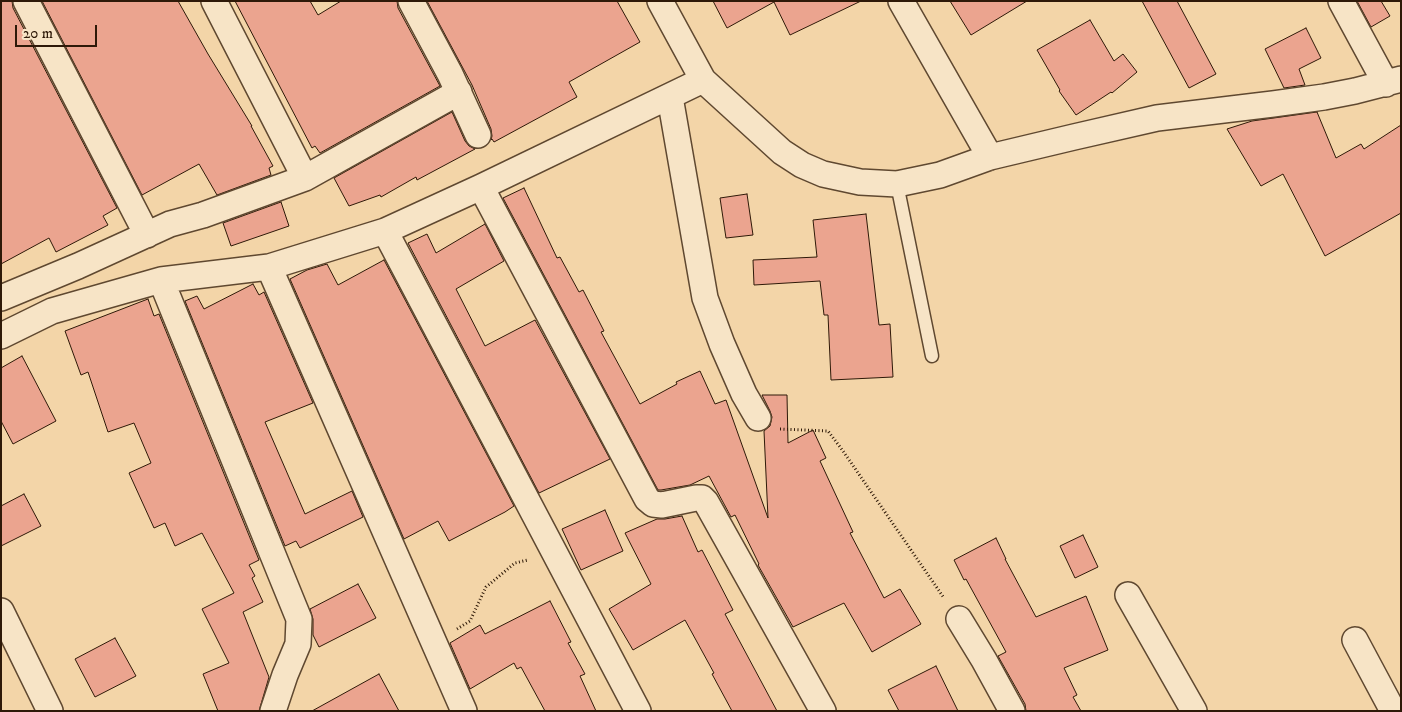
<!DOCTYPE html>
<style>
body{margin:0}
#map{position:relative;width:1402px;height:712px;overflow:hidden;background:#f3d5a8;font-family:"IM FELL DW Pica",serif}
canvas{display:block}
.frame{position:absolute;inset:0;border:2px solid #2e1908;pointer-events:none}
.scale{position:absolute;left:15px;top:25px;width:82px;height:22px;box-sizing:border-box;border:2px solid #2e1908;border-top:0;padding-left:6px;font-size:15px;line-height:18px;white-space:nowrap;color:#2e1908;-webkit-text-stroke:4px #f7e4c6;paint-order:stroke}
</style>
<div id="map">
<canvas width="1402" height="712"></canvas>
<div class="frame"></div>
<div class="scale">20 m</div>
</div>
<script>
const ctx = document.querySelector('canvas').getContext('2d');
ctx.lineJoin = 'round';
function fill(path, color) {
  ctx.fillStyle = color;
  ctx.fill(path, 'evenodd');
}
function toPath(rows) {
  const path = new Path2D();
  for (const r of rows) {
    path.moveTo(r[0], r[1]);
    for (let i = 2; i < r.length; i += 2) path.lineTo(r[i], r[i + 1]);
  }
  return path;
}
function stroke(path, color, width, dash) {
  ctx.strokeStyle = color;
  ctx.lineWidth = width;
  ctx.lineCap = dash ? 'butt' : 'round';
  ctx.setLineDash(dash || []);
  ctx.stroke(path);
}
const building = toPath([
 [1,1,12,1,13,8,117,208,103,216,108,225,56,252,49,238,1,264,1,1],
 [42,1,178,1,208,54,252,126,251,126,273,166,269,168,271,175,217,195,199,164,142,195,42,1],
 [235,1,310,1,318,15,341,1,397,1,398,8,440,86,320,153,315,146,312,148,235,1],
 [427,1,617,1,640,42,569,82,577,97,494,142,492,139,491,140,492,136,491,129,472,85,427,1],
 [713,1,861,1,790,35,774,2,727,28,713,1],
 [950,1,1027,1,971,35,950,1],
 [1142,1,1177,1,1216,74,1189,88,1142,1],
 [1357,1,1381,1,1390,16,1371,27,1357,1],
 [1090,20,1114,61,1123,54,1137,72,1112,93,1111,92,1076,115,1059,91,1060,90,1037,50,1090,20],
 [1306,28,1321,58,1299,69,1305,85,1284,88,1265,49,1306,28],
 [452,112,465,141,469,146,475,149,417,180,416,177,381,197,380,195,349,206,334,178,452,112],
 [1317,112,1336,158,1361,144,1364,149,1401,125,1401,213,1325,256,1283,174,1261,186,1227,129,1252,121,1317,112],
 [524,188,557,258,560,257,579,292,583,290,604,331,601,332,640,404,677,384,676,382,700,371,715,404,726,400,768,518,764,431,770,426,772,417,770,411,762,395,787,395,788,443,813,430,826,458,820,461,853,532,850,533,884,598,900,589,921,624,872,652,844,603,793,627,758,565,759,564,735,515,731,517,709,476,690,485,661,490,658,490,503,198,524,188],
 [747,194,753,235,726,238,720,198,747,194],
 [281,202,289,226,231,246,223,223,281,202],
 [866,214,879,325,890,324,893,377,831,380,828,315,824,315,820,281,754,285,753,260,817,257,813,220,866,214],
 [485,224,504,261,456,289,485,346,535,320,610,459,539,493,408,243,427,234,436,253,485,224],
 [384,260,514,506,505,512,449,541,438,521,404,539,290,279,307,270,327,264,338,285,384,260],
 [253,284,259,295,264,292,313,403,265,422,305,514,352,491,363,517,300,548,296,541,285,546,185,301,197,296,204,309,253,284],
 [148,299,154,316,159,314,259,560,249,565,255,576,252,578,263,602,243,612,269,677,259,711,218,711,203,674,229,663,202,609,234,593,202,533,175,546,165,523,154,528,129,473,151,463,134,423,108,432,88,372,81,375,65,331,148,299],
 [22,356,56,421,13,444,1,421,1,368,22,356],
 [24,494,41,526,1,546,1,506,24,494],
 [605,510,623,551,581,570,562,529,605,510],
 [682,516,698,552,702,550,733,610,725,614,777,711,732,711,712,674,714,673,685,620,633,650,609,609,651,584,625,533,657,519,665,519,682,516],
 [1083,535,1098,567,1075,578,1060,546,1083,535],
 [996,538,1006,559,1005,559,1036,617,1086,596,1108,650,1064,668,1077,695,1073,697,1081,711,1026,711,1025,704,998,656,1006,652,966,579,964,580,954,560,996,538],
 [358,584,376,618,319,647,313,635,313,619,310,609,358,584],
 [550,601,571,642,568,643,585,674,580,676,596,711,545,711,521,667,517,669,514,663,470,689,450,643,480,625,485,634,550,601],
 [115,638,136,676,95,697,75,659,115,638],
 [936,666,958,711,899,711,888,690,936,666],
 [379,674,399,711,312,711,379,674]
]);
const path = toPath([
 [780,429,828,431,843,451,944,598],
 [457,629,470,621,486,587,515,563,528,560]
]);
const service = toPath([
 [897,184,932,356]
]);
const minor = toPath([
 [26,1,147,235],
 [214,1,305,178],
 [411,1,450,74,478,135],
 [660,1,703,80,782,152,802,165,823,174,860,182,897,184,940,175,990,157,1074,137,1157,118,1273,104,1324,97,1355,91,1401,79],
 [901,1,990,157],
 [1341,1,1386,84],
 [670,97,705,298,722,344,744,394,758,418],
 [481,187,647,499,653,504,662,505,696,498,702,498,706,502,823,711],
 [385,231,638,711],
 [269,267,464,711],
 [161,280,299,619,298,644,285,675,273,711],
 [1,298,78,266,170,224,203,215,305,178,459,92],
 [1,336,52,311,161,280,269,267,385,231,481,187,703,80],
 [1128,595,1194,711],
 [1,611,50,711],
 [959,619,984,660,1012,711],
 [1355,640,1393,711]
]);
fill(building, '#eba48f');
stroke(building, '#2e1908', 1);
stroke(service, '#5f4830', 15);
stroke(minor, '#5f4830', 28);
stroke(path, '#2e1908', 3, [1, 2.5]);
stroke(service, '#f7e4c6', 12);
stroke(minor, '#f7e4c6', 25);
</script>
